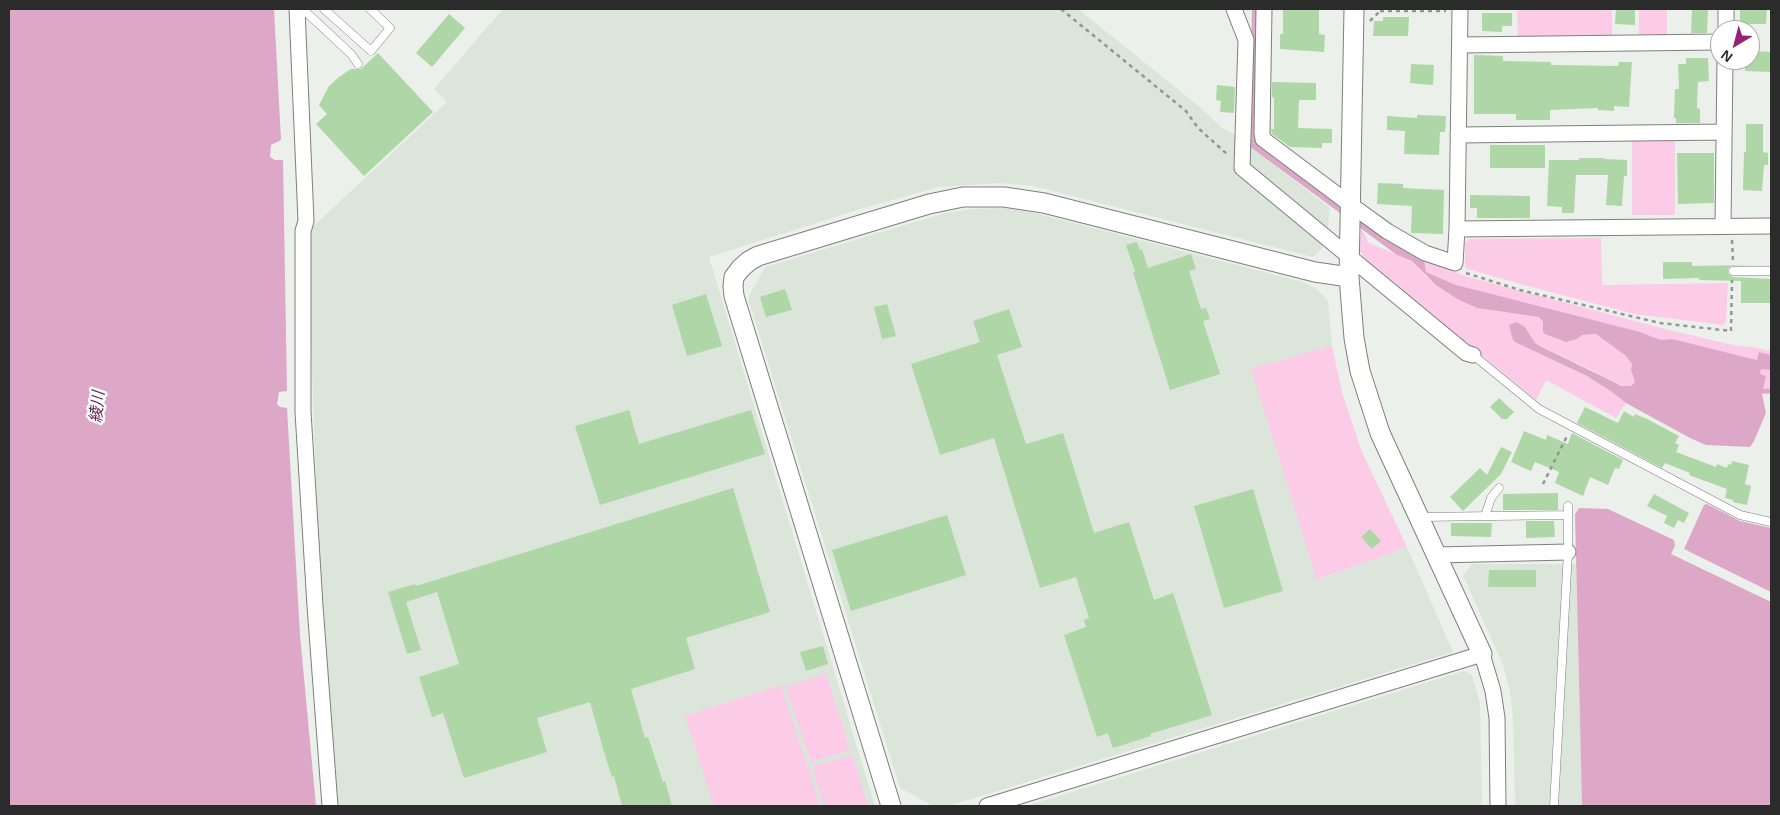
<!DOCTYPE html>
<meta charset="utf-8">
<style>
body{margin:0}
#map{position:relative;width:1780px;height:815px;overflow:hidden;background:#ecf0eb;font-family:Arial,sans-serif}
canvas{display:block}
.frame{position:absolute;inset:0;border:10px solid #2a2b2a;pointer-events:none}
.north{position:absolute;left:1710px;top:20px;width:50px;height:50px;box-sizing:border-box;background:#fff;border:1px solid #aaa;border-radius:50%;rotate:217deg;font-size:14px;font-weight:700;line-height:20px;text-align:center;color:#2a2b2a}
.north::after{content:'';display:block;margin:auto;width:18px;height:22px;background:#981f78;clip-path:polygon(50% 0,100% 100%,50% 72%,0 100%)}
</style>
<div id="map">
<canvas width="1780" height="815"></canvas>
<div class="frame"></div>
<div class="north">N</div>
</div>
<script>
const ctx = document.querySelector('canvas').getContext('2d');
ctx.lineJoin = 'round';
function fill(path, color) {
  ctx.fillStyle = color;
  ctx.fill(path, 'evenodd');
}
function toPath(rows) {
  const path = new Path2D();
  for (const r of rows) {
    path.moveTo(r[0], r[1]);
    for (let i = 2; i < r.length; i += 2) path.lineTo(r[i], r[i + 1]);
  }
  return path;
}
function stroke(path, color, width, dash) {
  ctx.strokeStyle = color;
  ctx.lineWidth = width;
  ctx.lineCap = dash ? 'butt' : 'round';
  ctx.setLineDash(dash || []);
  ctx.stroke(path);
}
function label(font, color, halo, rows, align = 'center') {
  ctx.font = font + ' Arial,"Noto Sans JP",sans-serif';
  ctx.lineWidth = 5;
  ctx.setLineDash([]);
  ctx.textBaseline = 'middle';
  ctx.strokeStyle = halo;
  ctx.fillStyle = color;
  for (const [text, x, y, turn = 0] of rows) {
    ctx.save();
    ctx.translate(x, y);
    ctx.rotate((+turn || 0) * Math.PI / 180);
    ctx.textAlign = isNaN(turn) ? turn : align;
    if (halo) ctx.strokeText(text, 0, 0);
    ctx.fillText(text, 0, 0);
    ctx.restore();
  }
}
const built = toPath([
 [503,9,1078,9,1201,108,1221,127,1238,137,1330,208,1326,245,1313,257,1033,186,1000,183,939,187,860,209,709,257,875,806,338,806,320,591,307,232,447,102,434,89],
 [1004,208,1035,213,1303,282,1315,288,1324,296,1328,301,1332,346,1252,368,1318,580,1407,547,1453,652,948,806,933,806,900,788,748,298,765,267,945,213,973,209],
 [1472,564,1576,564,1582,806,1515,806,1513,718,1510,692,1503,665,1463,575],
 [1464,671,1472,675,1480,703,1482,806,1027,806]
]);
const green = toPath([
 [1517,9,1612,9,1612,37,1518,38],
 [1639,9,1667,9,1667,37,1639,38],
 [1632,141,1675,141,1675,215,1632,215],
 [1361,228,1369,243,1412,261,1419,267,1425,276,1468,304,1477,308,1539,317,1543,323,1543,332,1577,339,1581,335,1596,334,1626,356,1632,364,1631,370,1635,382,1631,386,1626,387,1535,343,1525,327,1517,343,1587,376,1612,392,1626,403,1616,418,1546,380,1536,400,1367,262,1360,251],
 [1601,238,1602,285,1728,283,1726,322,1723,325,1634,314,1513,282,1465,268,1465,243,1469,239],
 [1424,259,1465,276,1661,328,1737,346,1752,347,1771,351,1771,355,1759,353,1757,360,1673,339,1661,340,1640,332,1475,291,1456,285,1426,272],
 [1332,346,1342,392,1362,452,1407,547,1317,580,1251,368],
 [1761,368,1771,370,1771,394,1762,394,1766,376,1760,375],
 [826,674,850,750,811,762,786,687],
 [781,685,820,806,714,806,685,716],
 [852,755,868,806,824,806,812,767]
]);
const water = toPath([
 [9,9,274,9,281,140,271,145,270,157,275,160,283,160,287,391,279,392,277,404,280,407,287,408,300,635,316,806,9,806],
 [1252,9,1257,9,1255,133,1424,259,1426,272,1456,285,1640,332,1661,340,1673,339,1757,360,1759,352,1771,355,1771,370,1761,369,1760,374,1766,376,1762,394,1766,413,1754,441,1750,447,1706,445,1690,438,1626,403,1612,392,1587,376,1517,343,1513,340,1509,325,1516,322,1525,327,1535,343,1540,346,1622,386,1631,386,1635,382,1631,370,1632,364,1626,356,1596,334,1582,335,1577,339,1566,342,1545,334,1543,332,1543,322,1539,317,1477,308,1459,300,1436,285,1412,261,1397,255,1249,146],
 [1707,504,1740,521,1771,528,1771,592,1684,549,1704,505],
 [1579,508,1608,509,1674,540,1675,546,1671,554,1771,602,1771,806,1582,806,1575,514]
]);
const stream = toPath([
 [1763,391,1771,391]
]);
const building = toPath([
 [1283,9,1319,9,1319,34,1325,35,1324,52,1280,49,1280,34,1283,34],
 [1616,9,1635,9,1635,25,1615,24],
 [1692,9,1708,9,1707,33,1691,33],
 [1740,9,1767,9,1766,24,1740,24],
 [1482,13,1512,13,1512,26,1502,26,1502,32,1482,31],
 [449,14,465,28,432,67,416,53],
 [1383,17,1409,17,1408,36,1373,36,1374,21,1383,21],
 [1750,51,1771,52,1771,72,1745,71,1745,60,1750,60],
 [378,53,433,112,364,176,316,124,327,114,319,105,329,86,339,77,351,69,361,69],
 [1474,55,1503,56,1503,61,1551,62,1551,65,1618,66,1619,62,1632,62,1629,107,1614,106,1614,111,1598,110,1598,108,1550,110,1550,120,1516,120,1516,114,1474,114],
 [1686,58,1708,58,1709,81,1698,82,1697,108,1700,109,1700,123,1676,123,1676,118,1674,118,1675,89,1679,89,1678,64,1686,64],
 [1411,64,1434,65,1433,85,1410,83],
 [1272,82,1316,83,1316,100,1299,100,1298,128,1332,129,1332,143,1322,143,1322,148,1290,147,1272,134,1271,129,1274,129,1274,98,1272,97],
 [1217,85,1235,87,1234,113,1220,112,1221,101,1216,100],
 [1417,115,1446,116,1445,132,1440,132,1439,155,1404,154,1405,131,1387,130,1387,116,1417,118],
 [1746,124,1763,124,1763,152,1768,153,1768,165,1764,165,1762,191,1743,190,1744,152,1746,152],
 [1490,145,1545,145,1545,168,1490,168],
 [1677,153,1714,153,1714,203,1678,204],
 [1579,158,1604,158,1604,159,1627,160,1627,176,1624,176,1622,206,1606,205,1608,175,1576,175,1574,213,1562,213,1562,207,1547,206,1549,160,1579,160],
 [1378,183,1403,184,1403,188,1444,190,1443,234,1411,233,1412,206,1377,204],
 [1470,195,1530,196,1530,218,1477,218,1477,208,1470,208],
 [1137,242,1140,250,1142,249,1148,268,1191,254,1196,269,1189,271,1201,309,1206,308,1210,319,1203,321,1220,374,1170,390,1133,272,1135,272,1126,245],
 [1663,262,1692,262,1692,266,1752,265,1731,266,1728,269,1728,273,1733,277,1771,279,1771,303,1741,303,1741,281,1699,280,1699,278,1663,279],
 [785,289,792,310,766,317,760,297],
 [706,294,722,346,687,356,672,305],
 [887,304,896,336,882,339,874,307],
 [1009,309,1022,347,997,355,1026,444,1063,433,1094,533,1129,522,1154,600,1173,593,1212,715,1150,734,1151,736,1113,748,1108,733,1097,737,1064,635,1086,627,1084,620,1089,618,1076,577,1040,588,994,438,940,455,911,364,980,342,973,321],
 [1499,398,1514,412,1507,419,1502,419,1490,407],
 [1585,407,1618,423,1624,411,1634,417,1635,414,1647,419,1679,436,1675,443,1679,445,1676,452,1716,467,1717,464,1727,468,1728,464,1731,465,1732,461,1749,465,1745,484,1751,486,1747,505,1733,502,1733,500,1725,498,1727,489,1689,475,1690,473,1665,463,1662,468,1577,423],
 [629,410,639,444,751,410,765,454,600,505,575,426],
 [1524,431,1546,440,1547,435,1568,444,1572,433,1623,460,1619,469,1615,468,1608,485,1590,477,1583,496,1555,483,1559,472,1535,462,1531,471,1511,462],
 [1501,447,1512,452,1501,474,1463,511,1450,497,1480,468,1487,475],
 [733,488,770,612,686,638,695,669,631,689,645,738,648,737,663,782,665,781,672,806,622,806,614,776,612,777,604,752,590,702,537,718,547,752,464,778,443,713,432,717,419,677,459,664,437,592,406,602,421,650,407,654,388,592,415,584,416,586],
 [1253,489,1283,591,1224,608,1194,506],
 [1558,493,1558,510,1503,510,1503,494],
 [1654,494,1689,513,1684,523,1678,520,1674,528,1664,523,1667,516,1647,506],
 [947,515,966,575,851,611,832,550],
 [1526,521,1554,521,1555,537,1526,538],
 [1451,523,1492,523,1491,537,1451,536],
 [1370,529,1381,541,1372,549,1361,537],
 [1489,570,1536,570,1536,587,1488,587],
 [823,646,828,664,806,671,800,652]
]);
const path = toPath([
 [1061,9,1186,111,1198,128,1228,155],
 [1380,11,1446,11],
 [1370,21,1380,11,1380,9],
 [1732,240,1733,262],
 [1466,273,1520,290,1660,323,1731,331,1732,280],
 [1543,484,1568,434]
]);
const service = toPath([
 [324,9,371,51,390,28,370,9],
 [297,11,307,13,351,54,358,64],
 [1733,271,1771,271],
 [1473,355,1539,409,1740,515,1771,522],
 [1485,516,1491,498,1499,488],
 [1420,517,1568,515],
 [1554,806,1568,552,1568,506]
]);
const minor = toPath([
 [297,9,306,221,303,231,303,412,315,606,330,806],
 [1234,9,1246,40,1242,168,1466,353,1473,355],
 [1264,9,1262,133,1263,139,1351,205,1387,231,1425,253,1455,263,1457,229,1460,9],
 [1726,30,1726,9],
 [1460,45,1720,42],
 [1458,135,1724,132],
 [1723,225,1725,60],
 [1457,229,1771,226],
 [1436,555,1568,552],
 [987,806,1482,654,1493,691,1497,718,1498,806]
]);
const tertiary = toPath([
 [1354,9,1349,277,1354,338,1360,371,1380,433,1482,654],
 [891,806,734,296,733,286,734,277,741,268,749,261,758,256,929,204,963,197,1004,197,1044,203,1315,272,1349,277]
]);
const waterNames = [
 ["綾川",98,407,-85]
];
fill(built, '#dce5da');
fill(green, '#fbcbe8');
fill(water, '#dda7c8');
stroke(stream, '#dda7c8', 4.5);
fill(building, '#afd6a6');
stroke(service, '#7c807c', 9);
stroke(minor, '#7c807c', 17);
stroke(tertiary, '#7c807c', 21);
stroke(path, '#949693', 2.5, [4, 4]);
stroke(service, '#fff', 8);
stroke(minor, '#fff', 15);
stroke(tertiary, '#fff', 19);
label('italic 16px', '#62234f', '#fff', waterNames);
</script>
